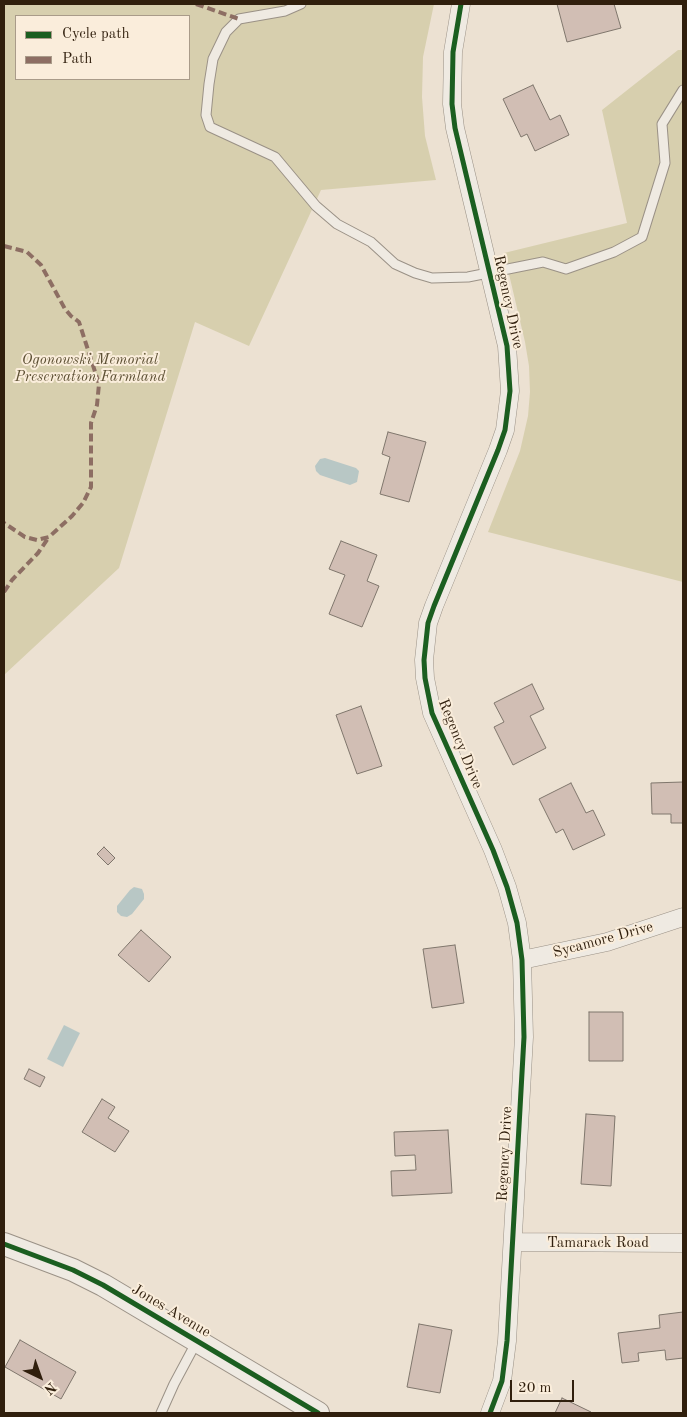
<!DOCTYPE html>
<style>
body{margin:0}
#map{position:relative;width:687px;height:1417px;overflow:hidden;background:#ece1d2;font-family:"Old Standard TT",serif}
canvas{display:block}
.frame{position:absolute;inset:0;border:5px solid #301f0d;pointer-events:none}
.legend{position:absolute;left:15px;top:15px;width:175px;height:65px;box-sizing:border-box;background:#faeddb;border:1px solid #a99b89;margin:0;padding:6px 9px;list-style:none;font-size:15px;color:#301f0d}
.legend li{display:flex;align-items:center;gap:10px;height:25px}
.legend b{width:25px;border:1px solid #a99b89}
.north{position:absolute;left:15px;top:1352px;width:50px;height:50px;-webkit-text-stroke:4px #faeddb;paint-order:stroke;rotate:138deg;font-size:14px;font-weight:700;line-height:20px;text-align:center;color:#301f0d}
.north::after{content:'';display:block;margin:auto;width:18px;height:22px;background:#301f0d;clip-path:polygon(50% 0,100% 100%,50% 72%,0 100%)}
.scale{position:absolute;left:510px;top:1380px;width:64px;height:22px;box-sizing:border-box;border:2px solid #301f0d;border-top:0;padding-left:6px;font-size:15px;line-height:18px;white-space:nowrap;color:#301f0d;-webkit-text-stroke:4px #faeddb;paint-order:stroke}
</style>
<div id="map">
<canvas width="687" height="1417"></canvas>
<div class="frame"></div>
<ul class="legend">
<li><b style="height:6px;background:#1b5e20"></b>Cycle path</li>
<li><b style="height:6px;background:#8d6e63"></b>Path</li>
</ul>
<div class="north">N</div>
<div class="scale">20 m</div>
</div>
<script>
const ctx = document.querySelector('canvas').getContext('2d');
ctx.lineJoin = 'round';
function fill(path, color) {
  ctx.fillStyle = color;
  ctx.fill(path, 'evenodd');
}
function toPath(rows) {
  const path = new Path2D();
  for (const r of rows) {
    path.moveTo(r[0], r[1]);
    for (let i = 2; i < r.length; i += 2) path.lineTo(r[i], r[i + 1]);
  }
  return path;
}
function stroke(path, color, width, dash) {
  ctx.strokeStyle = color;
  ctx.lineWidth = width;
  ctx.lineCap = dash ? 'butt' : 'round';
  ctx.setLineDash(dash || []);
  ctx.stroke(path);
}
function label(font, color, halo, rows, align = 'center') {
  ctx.font = font + ' "Old Standard TT",serif';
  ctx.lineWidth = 4;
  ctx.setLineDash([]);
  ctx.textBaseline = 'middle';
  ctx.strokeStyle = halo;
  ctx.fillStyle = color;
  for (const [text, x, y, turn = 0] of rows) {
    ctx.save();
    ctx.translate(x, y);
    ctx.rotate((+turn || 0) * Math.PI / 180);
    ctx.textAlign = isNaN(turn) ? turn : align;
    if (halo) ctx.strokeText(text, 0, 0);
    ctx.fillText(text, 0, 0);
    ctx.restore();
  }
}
const green = toPath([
 [4,4,434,4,423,57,422,97,425,136,436,180,321,190,249,346,195,322,119,568,4,675],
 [16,16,189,16,189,79,16,79],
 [678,50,683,50,683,582,488,532,520,451,528,416,530,392,529,366,525,342,504,253,627,223,602,110]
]);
const water = toPath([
 [325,458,356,468,359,471,357,482,350,485,320,475,316,471,315,466,320,459],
 [134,887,142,889,144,894,144,899,132,914,127,917,121,916,117,912,117,906,130,890],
 [64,1025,80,1033,63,1067,47,1059]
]);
const building = toPath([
 [557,4,614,4,621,28,567,42,557,4],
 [533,85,550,120,560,115,569,135,535,151,527,134,521,137,503,99,533,85],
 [388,432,426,442,409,502,380,494,390,457,382,454,388,432],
 [341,541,377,555,367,581,379,586,362,627,329,614,345,575,329,569,341,541],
 [532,684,544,709,530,716,546,748,513,765,494,727,504,722,494,703,532,684],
 [361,706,382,766,357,774,336,715,361,706],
 [683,782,683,823,671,823,671,814,652,814,651,783,683,782],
 [571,783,586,813,593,810,605,835,573,850,563,829,556,833,539,799,571,783],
 [104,847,115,858,108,865,97,854,104,847],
 [141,930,171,957,149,982,118,955,141,930],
 [455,945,464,1003,432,1008,423,949,455,945],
 [589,1012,623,1012,623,1061,589,1061,589,1012],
 [29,1069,45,1077,40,1087,24,1079,29,1069],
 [102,1099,115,1107,108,1118,129,1131,115,1152,82,1132,102,1099],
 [586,1114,615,1116,611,1186,581,1184,586,1114],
 [448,1130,452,1193,392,1196,391,1171,416,1170,415,1155,395,1156,394,1132,448,1130],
 [683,1312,683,1358,666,1360,665,1350,638,1353,639,1361,622,1363,618,1333,660,1328,659,1315,683,1312],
 [419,1324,452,1330,440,1393,407,1387,419,1324],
 [20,1340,76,1372,61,1399,5,1367,20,1340],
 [562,1398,591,1412,590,1413,555,1413,562,1398]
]);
const service = toPath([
 [301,4,285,11,239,19,226,32,213,59,209,84,206,115,210,127,275,157,316,206,337,224,371,242,395,264,415,273,432,278,468,277,543,262,566,269,614,252,642,237,665,163,662,124,683,90],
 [161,1413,174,1384,197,1341]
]);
const minor = toPath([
 [461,4,453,52,452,104,455,128,507,346,510,391,505,430,498,450,434,606,428,623,424,660,425,678,432,713,493,850,507,887,517,923,522,960,524,1037,507,1341,502,1381,490,1413],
 [522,960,607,942,683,917],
 [513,1242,683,1243]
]);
const tertiary = toPath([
 [4,1244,73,1270,103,1285,318,1413]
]);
const quiet = toPath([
 [196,4,239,19],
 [4,246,27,252,41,265,65,309,71,316,79,322,99,384,97,405,91,423,91,487,83,503,72,516,49,537,37,540,25,537,4,523],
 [4,592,12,580,38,553,49,537]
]);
const cycleway = toPath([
 [461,4,453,52,452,104,455,128,507,346,510,391,505,430,498,450,434,606,428,623,424,660,425,678,432,713,493,850,507,887,517,923,522,960,524,1037,507,1341,502,1381,490,1413],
 [4,1244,73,1270,103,1285,318,1413]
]);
const streetNames = [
 ["Regency Drive",508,302,78],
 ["Regency Drive",460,744,68],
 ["Sycamore Drive",603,940,-15],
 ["Regency Drive",505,1154,-87],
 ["Tamarack Road",598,1243],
 ["Jones Avenue",171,1311,31]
];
const parkNames = [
 ["Ogonowski Memorial",90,360],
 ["Preservation Farmland",90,377]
];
fill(green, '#d7cfae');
fill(water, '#b8c7c5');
fill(building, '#d1beb4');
stroke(building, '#7f766c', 1);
stroke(service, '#9a9186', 11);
stroke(minor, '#9a9186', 19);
stroke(tertiary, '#9a9186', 24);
stroke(service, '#efeae2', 9);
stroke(minor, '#efeae2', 18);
stroke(tertiary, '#efeae2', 22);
stroke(quiet, '#8d6e63', 4, [8, 4]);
stroke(cycleway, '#1b5e20', 5);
label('15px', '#301f0d', '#faeddb', streetNames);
label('italic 15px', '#5d5034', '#faeddb', parkNames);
</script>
